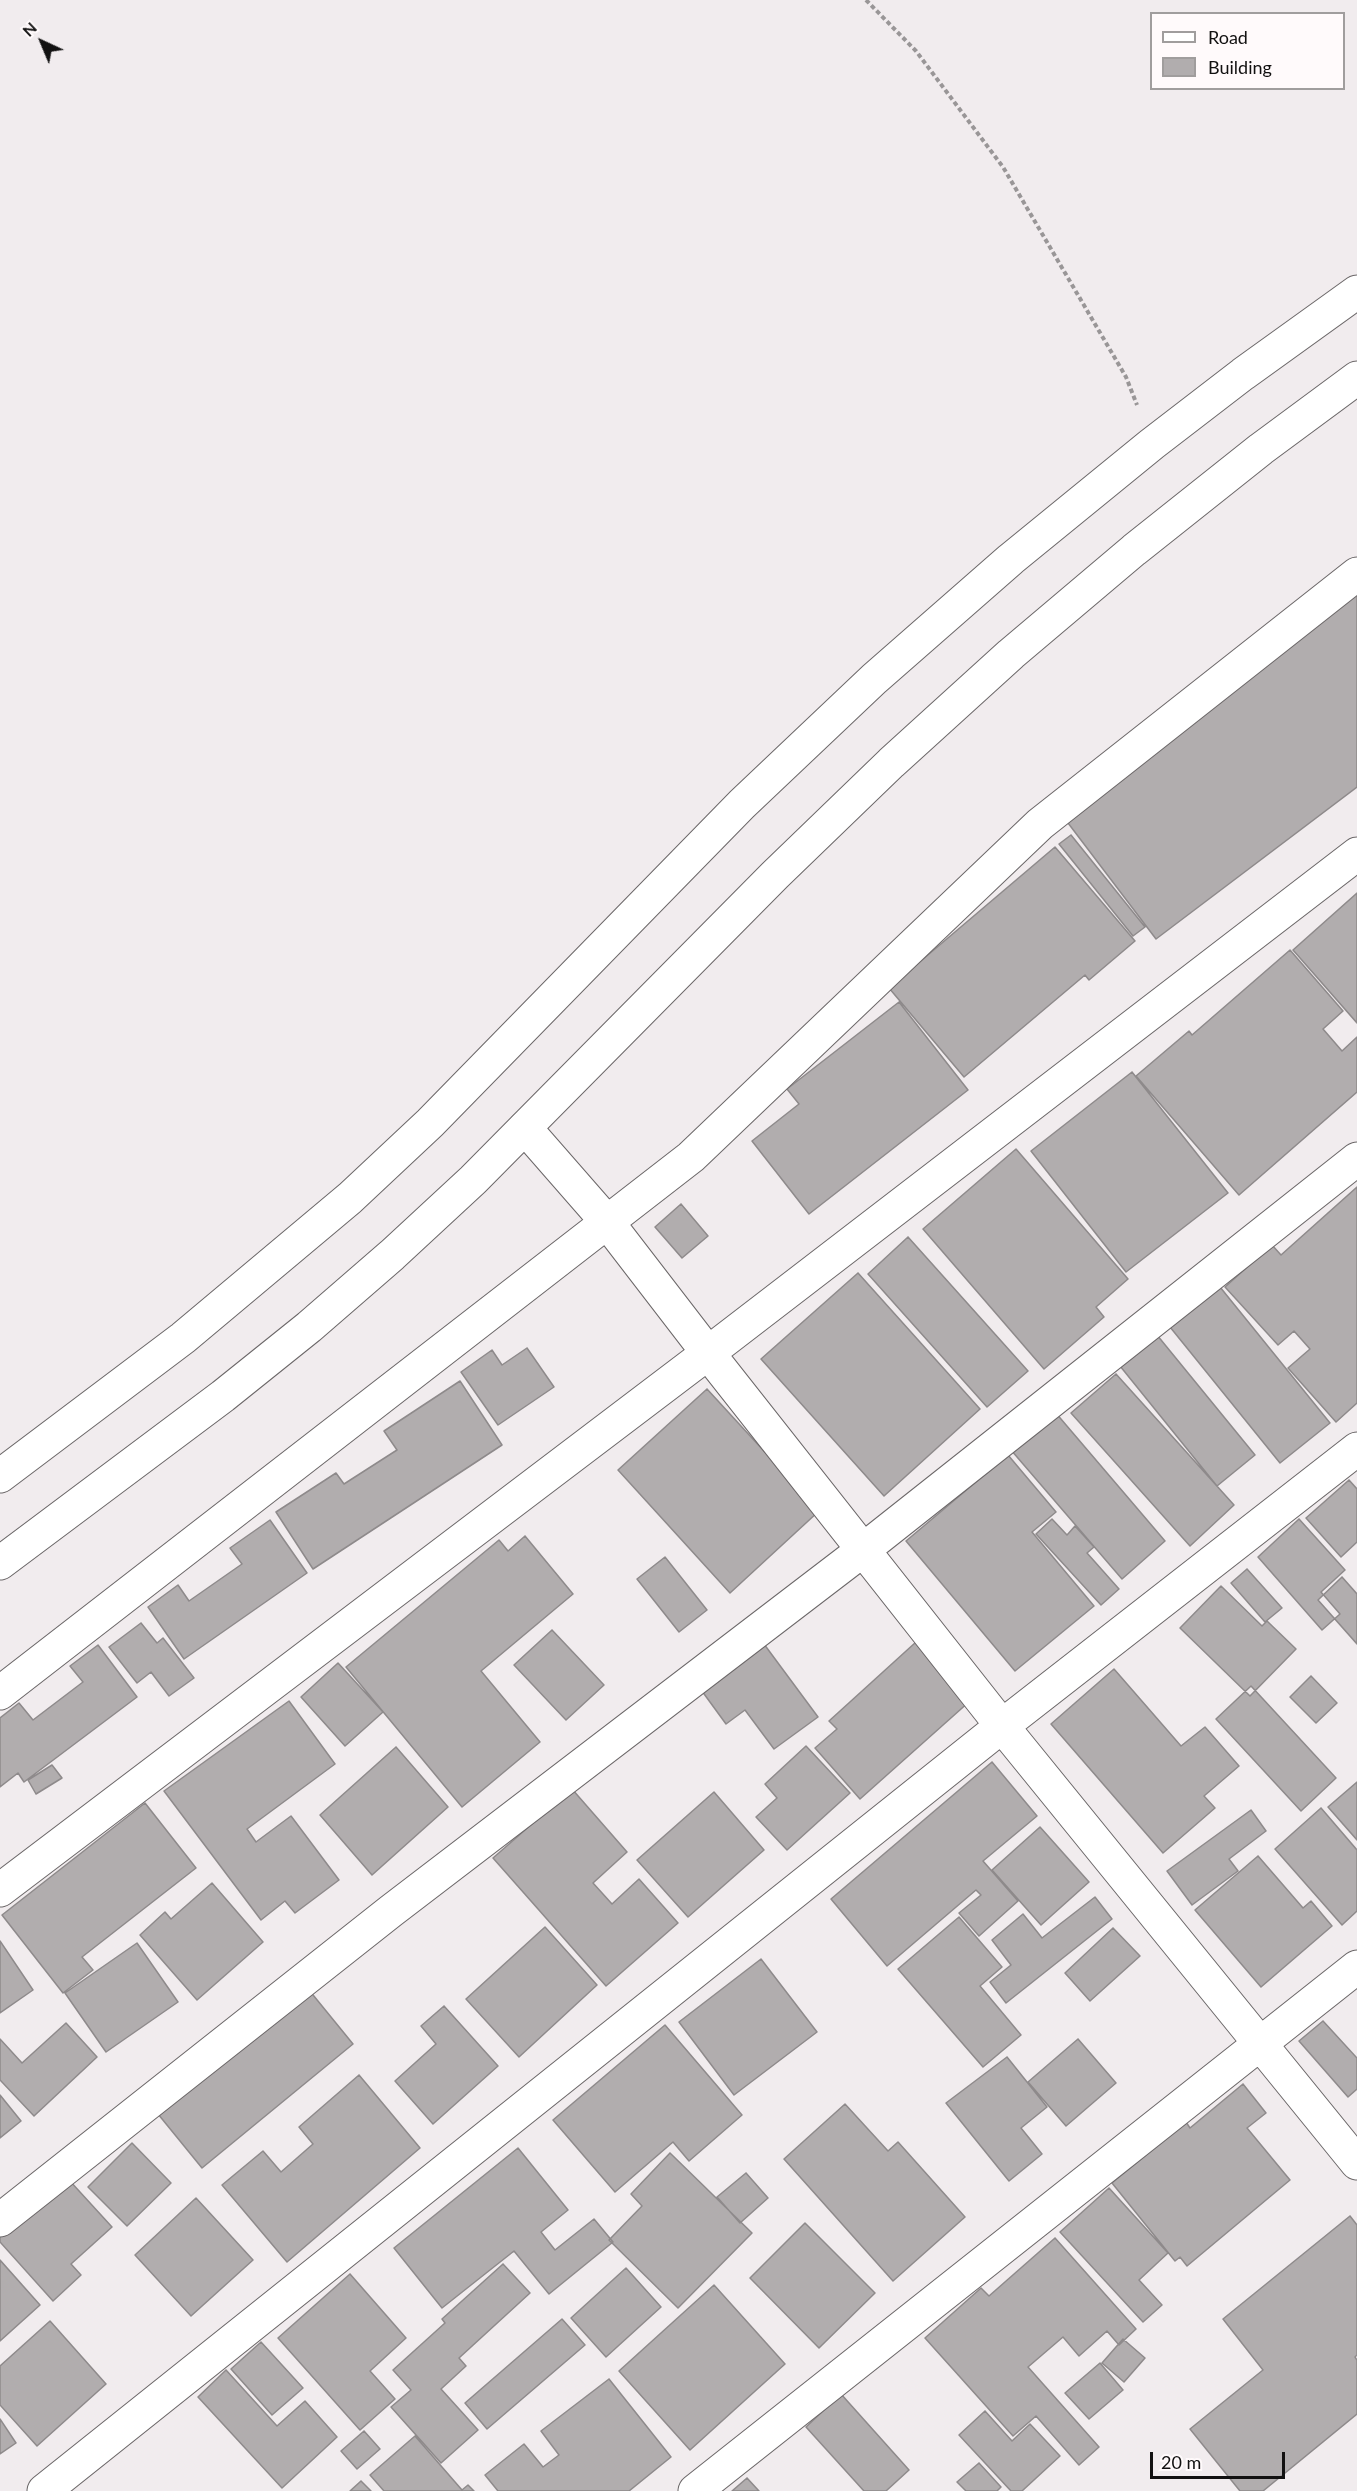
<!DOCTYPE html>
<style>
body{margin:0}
#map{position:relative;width:1357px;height:2491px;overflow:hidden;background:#f1ecee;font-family:Lato,sans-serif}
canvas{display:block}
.legend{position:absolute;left:1150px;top:12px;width:195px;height:78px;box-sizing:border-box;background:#fffafb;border:2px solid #a09d9d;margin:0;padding:8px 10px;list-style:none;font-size:18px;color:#121111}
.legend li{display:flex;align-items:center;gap:12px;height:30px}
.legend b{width:30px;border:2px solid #a09d9d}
.north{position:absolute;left:12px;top:12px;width:60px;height:60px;-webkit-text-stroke:4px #fffafb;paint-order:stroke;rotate:316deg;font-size:16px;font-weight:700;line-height:24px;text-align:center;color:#121111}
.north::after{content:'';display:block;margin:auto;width:21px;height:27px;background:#121111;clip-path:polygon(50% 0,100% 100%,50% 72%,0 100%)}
.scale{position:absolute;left:1150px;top:2452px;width:135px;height:27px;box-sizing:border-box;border:3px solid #121111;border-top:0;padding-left:8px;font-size:18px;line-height:21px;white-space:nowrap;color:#121111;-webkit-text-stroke:4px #fffafb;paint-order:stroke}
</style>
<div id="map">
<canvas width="1357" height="2491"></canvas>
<ul class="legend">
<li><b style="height:8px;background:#fff"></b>Road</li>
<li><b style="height:16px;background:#b1adae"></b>Building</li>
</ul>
<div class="north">N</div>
<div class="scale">20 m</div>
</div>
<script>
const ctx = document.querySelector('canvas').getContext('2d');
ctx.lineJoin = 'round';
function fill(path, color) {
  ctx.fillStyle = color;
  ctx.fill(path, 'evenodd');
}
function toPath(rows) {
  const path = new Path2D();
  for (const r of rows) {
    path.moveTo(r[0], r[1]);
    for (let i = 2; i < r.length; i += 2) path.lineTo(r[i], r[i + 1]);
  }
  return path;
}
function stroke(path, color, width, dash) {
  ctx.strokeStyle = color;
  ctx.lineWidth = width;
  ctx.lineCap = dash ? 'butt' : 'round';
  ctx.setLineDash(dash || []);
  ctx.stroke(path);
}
const building = toPath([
 [1357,587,1357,787,1156,939,1065,819,1357,587],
 [1071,835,1145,927,1133,936,1059,844,1071,835],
 [1055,847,1135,941,1089,980,1085,975,964,1077,889,988,1055,847],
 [1357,893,1357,1023,1293,950,1357,893],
 [1290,950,1343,1011,1323,1029,1342,1051,1357,1037,1357,1092,1239,1195,1136,1076,1189,1031,1192,1035,1290,950],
 [899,1002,968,1090,809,1214,752,1141,799,1104,787,1089,899,1002],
 [1132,1072,1228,1193,1126,1272,1031,1151,1132,1072],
 [1016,1149,1128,1279,1096,1307,1104,1317,1044,1369,923,1229,1016,1149],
 [1357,1187,1357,1403,1336,1422,1288,1368,1310,1349,1294,1331,1278,1345,1225,1287,1272,1245,1281,1255,1357,1187],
 [681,1204,708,1236,682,1258,655,1227,681,1204],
 [908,1237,1028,1371,987,1407,868,1274,908,1237],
 [858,1273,980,1409,884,1496,761,1359,858,1273],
 [1220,1287,1330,1423,1280,1463,1170,1327,1220,1287],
 [1157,1335,1255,1455,1217,1486,1120,1366,1157,1335],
 [527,1348,554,1387,498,1425,461,1372,492,1350,502,1365,527,1348],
 [1116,1374,1234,1505,1190,1546,1071,1413,1116,1374],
 [460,1381,502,1445,313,1569,276,1512,336,1473,344,1484,397,1450,384,1431,460,1381],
 [707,1389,819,1511,730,1593,618,1470,707,1389],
 [1055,1412,1165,1541,1122,1579,1011,1450,1055,1412],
 [1008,1455,1056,1512,1032,1532,1094,1606,1015,1671,906,1541,1008,1455],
 [1349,1480,1357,1489,1357,1542,1341,1557,1306,1518,1349,1480],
 [1052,1519,1067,1535,1075,1526,1094,1547,1087,1553,1119,1589,1101,1605,1036,1534,1052,1519],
 [1299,1519,1345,1570,1321,1592,1340,1614,1322,1630,1258,1557,1299,1519],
 [270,1520,307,1573,184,1659,148,1607,178,1585,189,1601,242,1564,230,1548,270,1520],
 [525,1536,573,1594,481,1671,540,1742,462,1807,346,1667,499,1540,508,1551,525,1536],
 [665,1557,707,1610,679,1632,637,1579,665,1557],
 [1247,1569,1282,1608,1265,1622,1231,1583,1247,1569],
 [1342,1577,1357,1594,1357,1644,1318,1600,1342,1577],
 [1221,1586,1262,1626,1267,1621,1296,1649,1250,1696,1180,1628,1221,1586],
 [141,1623,157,1643,163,1638,194,1678,169,1696,151,1672,137,1683,109,1647,141,1623],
 [552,1630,604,1685,566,1720,514,1665,552,1630],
 [761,1640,818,1717,774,1749,745,1710,726,1724,699,1687,761,1640],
 [916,1642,970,1701,860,1799,815,1748,837,1729,829,1721,916,1642],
 [98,1645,137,1697,24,1782,18,1773,0,1787,0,1718,19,1703,33,1720,83,1682,70,1666,98,1645],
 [338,1663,383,1712,345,1746,301,1697,338,1663],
 [1114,1669,1181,1746,1205,1727,1239,1766,1204,1796,1215,1808,1163,1853,1051,1724,1114,1669],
 [1311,1676,1337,1703,1316,1723,1290,1697,1311,1676],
 [1251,1686,1336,1778,1301,1811,1216,1719,1251,1686],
 [289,1701,335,1764,247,1829,256,1842,291,1816,339,1880,295,1913,285,1901,261,1920,164,1791,289,1701],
 [806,1746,850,1793,787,1850,756,1817,777,1798,765,1784,806,1746],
 [396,1747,448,1807,372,1875,320,1815,396,1747],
 [992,1762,1037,1816,983,1861,1018,1901,979,1936,959,1913,981,1895,976,1890,887,1966,831,1899,992,1762],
 [52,1765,62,1778,36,1794,28,1780,52,1765],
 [1357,1782,1357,1840,1328,1807,1357,1782],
 [572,1789,627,1852,593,1883,612,1904,639,1879,678,1923,606,1986,493,1858,572,1789],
 [714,1792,764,1850,688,1917,637,1860,714,1792],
 [145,1803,196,1868,82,1957,93,1970,63,1993,2,1915,145,1803],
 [1321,1808,1357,1850,1357,1911,1342,1925,1275,1849,1321,1808],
 [1251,1810,1266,1831,1229,1859,1238,1871,1192,1905,1167,1871,1251,1810],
 [1040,1827,1089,1882,1041,1925,992,1870,1040,1827],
 [1258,1856,1303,1908,1311,1901,1332,1926,1261,1987,1195,1910,1258,1856],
 [212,1883,263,1942,197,2000,140,1935,165,1912,171,1919,212,1883],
 [1095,1897,1112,1919,1006,2003,990,1982,1011,1965,992,1940,1023,1914,1042,1938,1095,1897],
 [959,1917,1002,1967,980,1986,1021,2035,983,2067,898,1969,959,1917],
 [545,1927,597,1985,519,2057,466,1999,545,1927],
 [1113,1928,1140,1956,1090,2001,1065,1973,1113,1928],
 [0,1941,33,1990,0,2013,0,1941],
 [137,1943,178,2002,106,2052,65,1993,137,1943],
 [761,1959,817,2032,734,2095,679,2022,761,1959],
 [309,1990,353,2044,202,2168,158,2114,309,1990],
 [444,2006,498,2066,433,2124,395,2081,436,2044,421,2026,444,2006],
 [1323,2021,1357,2058,1357,2089,1348,2097,1299,2041,1323,2021],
 [66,2023,97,2057,34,2116,0,2080,0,2039,22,2063,66,2023],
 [665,2025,742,2115,689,2161,673,2142,615,2192,553,2120,665,2025],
 [1078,2039,1116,2083,1066,2126,1028,2082,1078,2039],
 [1007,2057,1047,2107,1021,2128,1042,2154,1009,2181,946,2103,1007,2057],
 [359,2075,420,2148,287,2262,222,2185,263,2151,281,2172,313,2144,299,2127,359,2075],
 [1243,2084,1266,2113,1247,2128,1290,2180,1187,2266,1180,2257,1175,2261,1112,2183,1186,2122,1190,2128,1243,2084],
 [0,2095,21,2121,0,2138,0,2095],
 [845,2104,888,2151,898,2142,965,2217,893,2281,784,2159,845,2104],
 [132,2143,171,2183,127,2226,88,2187,132,2143],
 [518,2148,568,2210,541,2232,555,2250,594,2219,613,2242,549,2294,514,2251,442,2308,394,2248,518,2148],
 [670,2153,752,2233,678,2308,609,2240,642,2206,631,2194,670,2153],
 [746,2173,768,2198,740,2223,717,2197,746,2173],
 [69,2180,112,2227,71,2264,81,2275,53,2301,0,2242,0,2228,69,2180],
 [1109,2188,1168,2253,1139,2280,1162,2305,1143,2322,1060,2232,1109,2188],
 [196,2198,253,2260,191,2316,135,2255,196,2198],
 [1350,2216,1357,2225,1357,2355,1355,2357,1357,2360,1357,2414,1263,2491,1240,2491,1190,2429,1263,2370,1223,2319,1350,2216],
 [805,2223,875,2293,819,2348,750,2278,805,2223],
 [1055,2238,1136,2329,1119,2345,1107,2331,1079,2356,1063,2337,1028,2367,1099,2447,1079,2465,1036,2416,1013,2436,925,2338,981,2288,989,2296,1055,2238],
 [0,2260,40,2305,0,2341,0,2260],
 [503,2264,530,2293,459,2358,466,2366,441,2389,478,2430,441,2463,391,2407,411,2390,393,2370,445,2323,442,2319,503,2264],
 [626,2268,661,2307,606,2357,571,2318,626,2268],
 [350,2274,406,2338,370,2371,395,2399,360,2430,278,2338,350,2274],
 [714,2285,785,2364,690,2450,619,2371,714,2285],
 [562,2319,585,2345,487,2429,465,2403,562,2319],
 [50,2321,106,2384,37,2446,0,2405,0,2366,50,2321],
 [1123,2339,1145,2358,1124,2382,1102,2363,1123,2339],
 [261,2342,303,2388,272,2415,231,2369,261,2342],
 [1100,2363,1123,2390,1089,2419,1065,2393,1100,2363],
 [226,2370,277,2426,305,2401,337,2437,282,2488,198,2397,226,2370],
 [609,2379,671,2457,629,2491,498,2491,485,2475,524,2444,543,2467,559,2455,541,2431,609,2379],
 [841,2394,909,2470,886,2491,864,2491,806,2427,841,2394],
 [985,2411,1012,2441,1030,2424,1060,2456,1022,2491,1011,2491,959,2435,985,2411],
 [0,2419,16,2443,0,2454,0,2419],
 [364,2431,380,2449,357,2469,341,2451,364,2431],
 [415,2436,462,2490,468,2485,474,2491,384,2491,370,2475,415,2436],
 [979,2463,1001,2487,997,2491,966,2491,957,2482,979,2463],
 [747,2478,759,2491,732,2491,747,2478],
 [361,2481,371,2491,350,2491,361,2481]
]);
const path = toPath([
 [866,0,916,51,1003,167,1126,377,1137,405]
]);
const minor = toPath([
 [525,1128,608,1223,708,1353,1002,1726,1357,2163],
 [0,1693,691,1157,1040,824,1357,574],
 [0,1890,708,1353,1357,854],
 [0,2220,391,1911,863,1550,1357,1159],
 [44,2491,1002,1726,1357,1449],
 [695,2491,1357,1967]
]);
const major = toPath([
 [0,1476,183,1338,350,1198,430,1123,742,804,874,679,1011,559,1152,444,1243,374,1357,292],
 [0,1563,223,1396,309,1327,392,1255,473,1180,775,875,891,763,1011,654,1134,550,1261,449,1357,378]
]);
fill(building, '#b1adae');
stroke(building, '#8e8a8b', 1.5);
stroke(minor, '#6b6768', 35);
stroke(major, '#6b6768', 35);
stroke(path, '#999697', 4, [4.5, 3]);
stroke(minor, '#fff', 33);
stroke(major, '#fff', 33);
</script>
